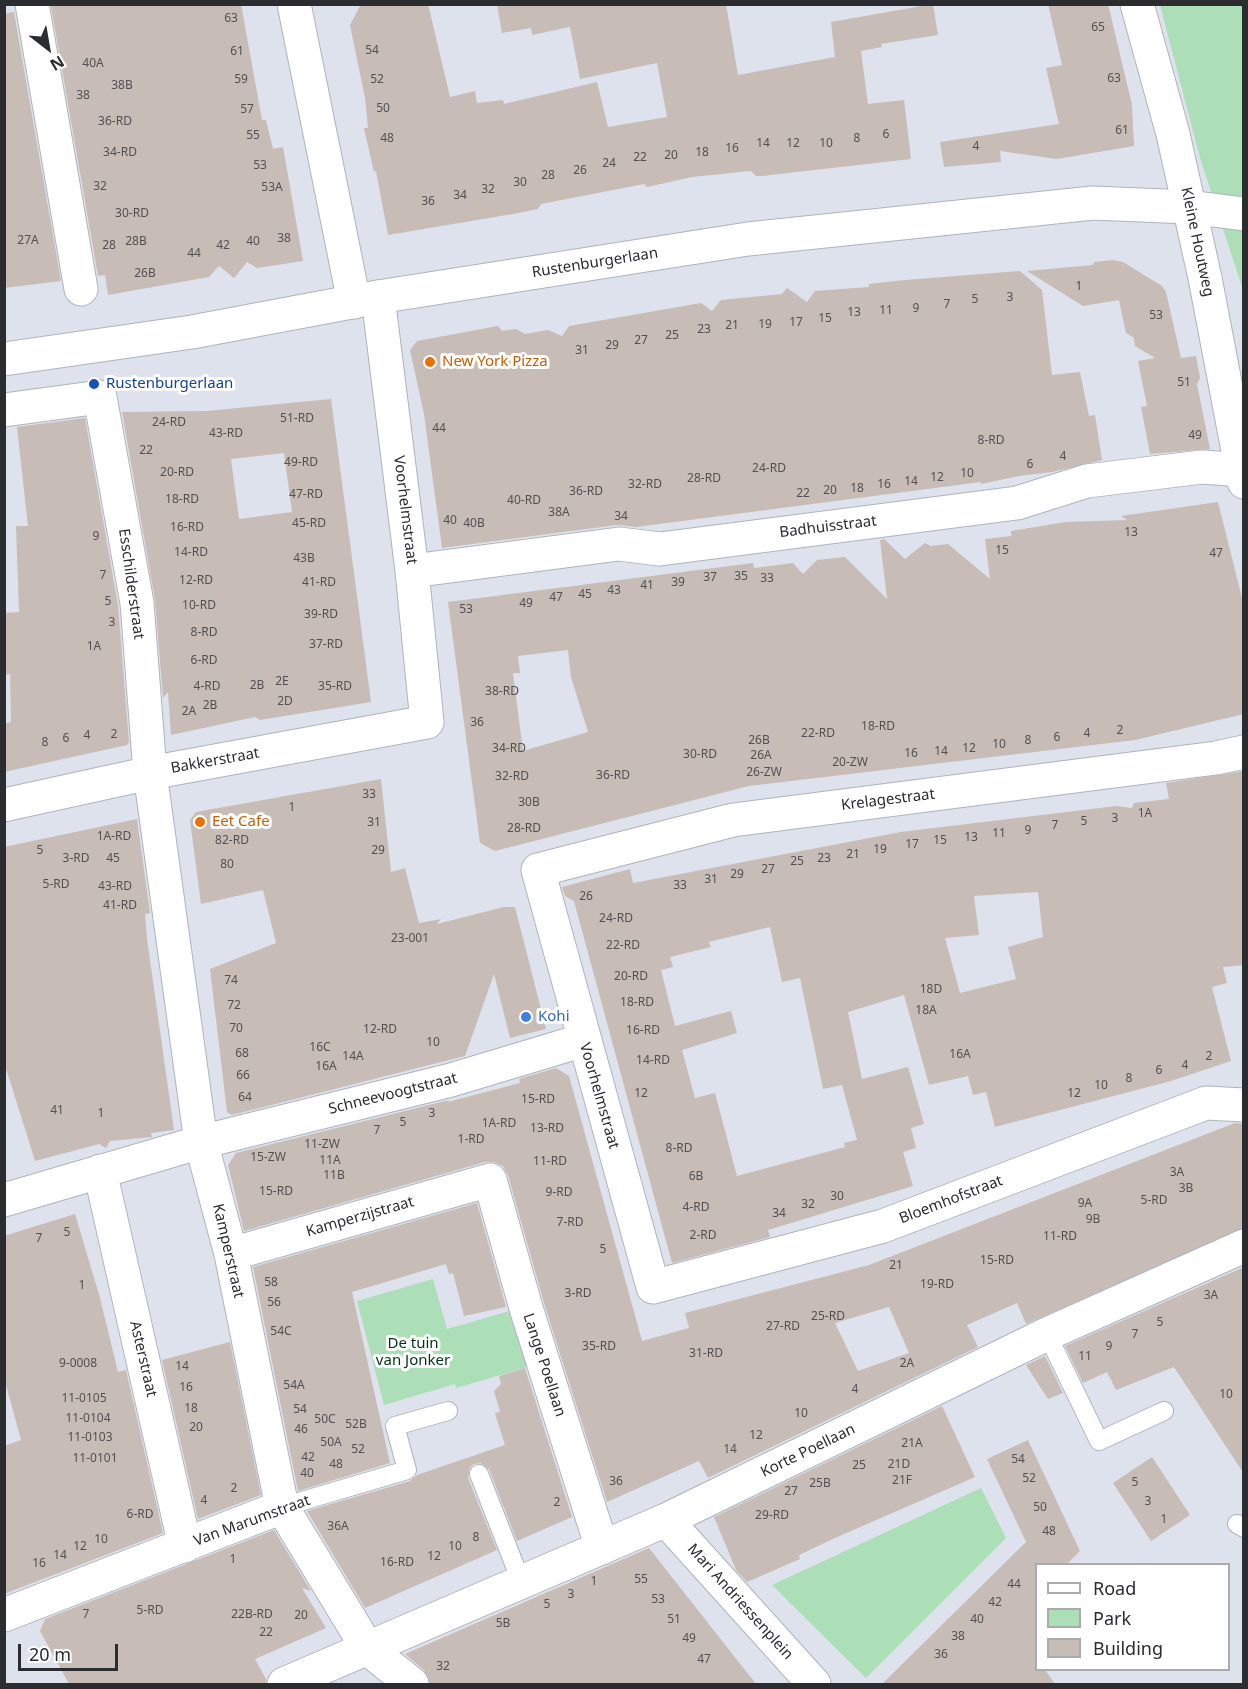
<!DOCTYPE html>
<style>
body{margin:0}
#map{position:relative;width:1248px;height:1689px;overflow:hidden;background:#dde2ed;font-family:"Noto Sans",sans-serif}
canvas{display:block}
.frame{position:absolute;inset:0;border:6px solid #2a2c30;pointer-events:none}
.legend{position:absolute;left:1035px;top:1563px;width:195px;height:108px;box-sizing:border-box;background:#fff;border:2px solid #aaabac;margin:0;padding:8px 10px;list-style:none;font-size:18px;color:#2a2c30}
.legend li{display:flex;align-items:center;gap:12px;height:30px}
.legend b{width:30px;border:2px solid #aaabac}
.north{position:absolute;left:18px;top:18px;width:60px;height:60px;-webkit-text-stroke:4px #fff;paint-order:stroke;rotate:149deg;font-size:16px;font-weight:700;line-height:24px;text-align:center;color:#2a2c30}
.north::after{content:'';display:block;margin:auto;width:21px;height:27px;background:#2a2c30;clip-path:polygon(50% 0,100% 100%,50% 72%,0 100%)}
.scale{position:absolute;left:18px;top:1644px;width:100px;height:27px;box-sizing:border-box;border:3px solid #2a2c30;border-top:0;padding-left:8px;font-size:18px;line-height:21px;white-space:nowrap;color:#2a2c30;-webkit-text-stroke:4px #fff;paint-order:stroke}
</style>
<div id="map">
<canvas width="1248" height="1689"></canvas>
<div class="frame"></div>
<ul class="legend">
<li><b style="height:8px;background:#fff"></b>Road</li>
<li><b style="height:16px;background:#acdeb7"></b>Park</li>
<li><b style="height:16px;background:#c8bcb6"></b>Building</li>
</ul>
<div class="north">N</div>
<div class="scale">20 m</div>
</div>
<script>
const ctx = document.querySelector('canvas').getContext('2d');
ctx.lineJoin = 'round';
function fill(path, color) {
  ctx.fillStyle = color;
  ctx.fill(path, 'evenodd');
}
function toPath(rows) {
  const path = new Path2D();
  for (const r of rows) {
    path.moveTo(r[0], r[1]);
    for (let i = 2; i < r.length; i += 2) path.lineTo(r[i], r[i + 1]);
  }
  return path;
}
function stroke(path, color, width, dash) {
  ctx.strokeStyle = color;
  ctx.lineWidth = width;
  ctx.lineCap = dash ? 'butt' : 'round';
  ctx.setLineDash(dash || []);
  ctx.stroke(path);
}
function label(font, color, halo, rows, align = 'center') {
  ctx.font = font + ' "Noto Sans",sans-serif';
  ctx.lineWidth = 6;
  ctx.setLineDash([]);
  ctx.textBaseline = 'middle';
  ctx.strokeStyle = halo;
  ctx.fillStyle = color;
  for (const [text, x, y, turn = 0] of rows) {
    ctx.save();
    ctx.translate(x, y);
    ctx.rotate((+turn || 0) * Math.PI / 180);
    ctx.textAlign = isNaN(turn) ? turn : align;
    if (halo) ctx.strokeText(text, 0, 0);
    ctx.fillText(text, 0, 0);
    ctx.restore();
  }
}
const green = toPath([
 [1160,5,1243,5,1243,290,1200,158],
 [433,1279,447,1329,517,1309,534,1365,456,1388,455,1384,384,1405,357,1301],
 [981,1488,1006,1538,866,1678,772,1585]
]);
const building = toPath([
 [60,4,241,4,262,120,266,120,273,149,283,147,303,261,257,268,247,262,234,278,219,266,209,277,108,295,105,275,98,276,51,6],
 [361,4,428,4,450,97,475,91,477,103,503,100,504,104,597,82,608,127,667,117,657,63,580,79,570,27,532,35,531,28,502,33,497,4,726,4,738,75,835,57,831,22,933,4,938,35,881,44,882,47,861,51,868,104,904,100,911,159,762,176,756,176,751,171,692,177,647,187,644,184,541,204,538,209,513,214,388,235,376,171,374,172,364,128,368,128,365,98,350,25],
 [1048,4,1108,4,1132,105,1134,146,1057,159,1000,151,1001,162,944,167,940,142,1059,124,1046,68,1062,65],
 [14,12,61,281,4,288,4,14],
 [1113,260,1123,262,1144,275,1162,286,1166,292,1181,358,1196,356,1200,378,1197,384,1210,449,1150,454,1141,407,1147,406,1138,361,1155,358,1135,346,1134,338,1126,333,1119,300,1083,306,1027,271,1093,265,1094,262],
 [1020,271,1042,290,1052,375,1080,372,1089,416,1095,415,1102,460,1052,472,1019,476,981,484,981,482,636,527,617,525,442,548,424,414,410,350,417,341,498,326,502,331,516,329,525,334,548,330,562,336,569,326,701,303,712,311,721,300,782,294,787,288,807,302,815,291,869,287,869,284,905,280],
 [331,399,371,702,260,720,255,717,171,735,168,692,163,698,155,600,122,412,207,411],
 [284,453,292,512,239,519,231,459],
 [85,418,118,605,129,742,127,745,4,772,4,724,11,722,10,674,4,675,4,613,19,612,16,526,28,526,17,427],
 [1218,502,1244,606,1244,714,1135,740,749,786,495,851,480,843,448,602,753,563,754,568,793,563,803,574,817,560,845,557,887,599,880,540,884,539,905,559,925,543,931,546,948,544,990,579,985,539,1011,536,1011,531,1066,522,1127,520,1121,516],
 [568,650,571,677,588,732,523,751,513,673,520,673,518,656],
 [1244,771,1244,965,1223,967,1227,983,1212,987,1231,1061,1171,1081,995,1127,986,1092,973,1095,968,1076,929,1085,904,995,848,1012,862,1079,908,1067,924,1124,911,1128,916,1148,903,1152,913,1186,768,1230,770,1237,672,1263,574,901,565,896,562,887,630,869,633,883,901,832,1116,806,1132,808,1134,803,1169,799,1166,783],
 [1038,892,1043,937,1008,947,1016,979,960,993,945,938,979,935,974,896],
 [770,927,782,982,800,978,823,1089,842,1085,857,1140,844,1143,845,1147,737,1176,715,1093,695,1098,682,1050,737,1033,731,1011,675,1026,661,970,673,967,670,957,711,947,709,942],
 [381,779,391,872,405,868,419,923,441,919,437,924,504,907,515,907,546,1029,510,1038,494,974,465,1056,232,1115,227,1112,210,969,276,943,263,890,201,904,190,820,196,812],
 [137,819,150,913,145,914,147,939,174,1130,151,1133,152,1137,110,1141,106,1148,99,1144,35,1161,4,1062,4,847],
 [556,1068,569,1076,642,1341,689,1328,685,1313,869,1265,1235,1123,1244,1124,1244,1228,1026,1324,1017,1303,967,1325,978,1347,708,1478,699,1461,607,1502,544,1303,508,1175,503,1166,494,1162,485,1162,244,1231,228,1165,236,1153,449,1100,448,1102,520,1083,519,1079],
 [889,1307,909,1353,858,1371,835,1323],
 [477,1203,506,1307,464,1316,453,1273,449,1274,446,1264,352,1292,390,1463,298,1491,253,1267],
 [75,1214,100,1298,118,1372,126,1370,163,1533,4,1594,4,1446,21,1440,4,1378,4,1236],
 [1244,1267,1244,1474,1174,1367,1116,1390,1107,1372,1083,1383,1065,1346],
 [230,1342,261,1495,198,1519,162,1360],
 [1045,1356,1063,1393,1048,1399,1026,1365],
 [525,1368,572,1517,517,1541,489,1469,481,1463,474,1464,470,1467,468,1478,497,1550,365,1608,307,1511,410,1481,417,1475,505,1445,495,1413,500,1412,494,1391,501,1384,499,1376],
 [942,1406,975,1477,835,1538,799,1555,800,1559,747,1582,736,1570,714,1517],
 [1028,1440,1080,1551,1067,1564,1036,1564,1036,1670,1045,1670,1055,1684,882,1684,1026,1542,987,1459],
 [1152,1457,1190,1515,1151,1541,1113,1483],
 [274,1530,311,1591,302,1588,326,1628,255,1659,266,1679,266,1684,69,1684,40,1631,45,1619],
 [649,1548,756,1684,430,1684,424,1670,405,1654]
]);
const service = toPath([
 [1047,1334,1099,1441,1164,1411],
 [479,1474,522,1584],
 [282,1507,407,1470,395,1426,448,1411],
 [1237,1524,1244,1528]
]);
const minor = toPath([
 [32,4,81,289],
 [294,4,354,302],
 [1137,4,1173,134,1205,278,1244,482],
 [4,410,100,397,137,603,150,773,201,1142,231,1254,282,1507,368,1649,412,1684],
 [412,571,619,544,660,549,1017,503,1087,481,1202,467,1244,470],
 [1244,752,1216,758,733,820,538,870,653,1287,883,1226,1206,1103,1244,1105],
 [4,805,150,773,427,722,412,571,378,297],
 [100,1171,185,1546],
 [4,1200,201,1142,451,1080,584,1040],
 [231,1254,490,1180,526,1308,602,1548],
 [666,1520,814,1684],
 [4,1615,282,1507],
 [284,1684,666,1520,1047,1334,1244,1246]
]);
const tertiary = toPath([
 [4,359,192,332,378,297,748,239,1093,203,1189,207,1244,214]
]);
const markers = [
 [430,362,6,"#e8710a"],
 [94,384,6,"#1a4fb4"],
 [200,822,6,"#e8710a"],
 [526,1017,6,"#3f7fe0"]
];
const numberNames = [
 ["63",231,19],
 ["65",1098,28],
 ["54",372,51],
 ["61",237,52],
 ["40A",93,64],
 ["63",1114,79],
 ["59",241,80],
 ["52",377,80],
 ["38B",122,86],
 ["38",83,96],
 ["50",383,109],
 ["57",247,110],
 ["36-RD",115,122],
 ["61",1122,131],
 ["6",886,135],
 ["55",253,136],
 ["48",387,139],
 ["8",857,139],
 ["14",763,144],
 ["12",793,144],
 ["10",826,144],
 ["4",976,147],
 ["16",732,149],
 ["34-RD",120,153],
 ["18",702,153],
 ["20",671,156],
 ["22",640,158],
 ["24",609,164],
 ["53",260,166],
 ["26",580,171],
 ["28",548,176],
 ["30",520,183],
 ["32",100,187],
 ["53A",272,188],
 ["32",488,190],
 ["34",460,196],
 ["36",428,202],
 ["30-RD",132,214],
 ["38",284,239],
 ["27A",28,241],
 ["28B",136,242],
 ["40",253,242],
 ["28",109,246],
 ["42",223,246],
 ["44",194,254],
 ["26B",145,274],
 ["1",1079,287],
 ["3",1010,298],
 ["5",975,300],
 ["7",947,305],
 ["9",916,309],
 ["11",886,311],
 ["13",854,313],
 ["53",1156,316],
 ["15",825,319],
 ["17",796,323],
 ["19",765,325],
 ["21",732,326],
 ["23",704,330],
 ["25",672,336],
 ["27",641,341],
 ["29",612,346],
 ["31",582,351],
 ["51",1184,383],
 ["51-RD",297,419],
 ["24-RD",169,423],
 ["44",439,429],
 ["43-RD",226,434],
 ["49",1195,436],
 ["8-RD",991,441],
 ["22",146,451],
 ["4",1063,457],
 ["49-RD",301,463],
 ["6",1030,465],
 ["24-RD",769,469],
 ["20-RD",177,473],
 ["10",967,474],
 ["12",937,478],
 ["28-RD",704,479],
 ["14",911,482],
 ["32-RD",645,485],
 ["16",884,485],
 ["18",857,489],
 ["20",830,491],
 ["36-RD",586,492],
 ["22",803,494],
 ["47-RD",306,495],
 ["18-RD",182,500],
 ["40-RD",524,501],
 ["38A",559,513],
 ["34",621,517],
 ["40",450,521],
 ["45-RD",309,524],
 ["40B",474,524],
 ["16-RD",187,528],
 ["13",1131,533],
 ["9",96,537],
 ["15",1002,551],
 ["14-RD",191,553],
 ["47",1216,554],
 ["43B",304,559],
 ["7",103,576],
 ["35",741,577],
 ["37",710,578],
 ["33",767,579],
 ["12-RD",196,581],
 ["41-RD",319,583],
 ["39",678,583],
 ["41",647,586],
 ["43",614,591],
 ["45",585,595],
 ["47",556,598],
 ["5",108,602],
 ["49",526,604],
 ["10-RD",199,606],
 ["53",466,610],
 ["39-RD",321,615],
 ["3",112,623],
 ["8-RD",204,633],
 ["37-RD",326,645],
 ["1A",94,647],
 ["6-RD",204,661],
 ["2E",282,682],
 ["2B",257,686],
 ["4-RD",207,687],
 ["35-RD",335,687],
 ["38-RD",502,692],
 ["2D",285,702],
 ["2B",210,706],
 ["2A",189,712],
 ["36",477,723],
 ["18-RD",878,727],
 ["2",1120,731],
 ["22-RD",818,734],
 ["4",1087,734],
 ["2",114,735],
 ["4",87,736],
 ["6",1057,738],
 ["6",66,739],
 ["26B",759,741],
 ["8",1028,741],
 ["8",45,743],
 ["10",999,745],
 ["34-RD",509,749],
 ["12",969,749],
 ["14",941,752],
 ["16",911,754],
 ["30-RD",700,755],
 ["26A",761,756],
 ["20-ZW",850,763],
 ["26-ZW",764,773],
 ["36-RD",613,776],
 ["32-RD",512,777],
 ["33",369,795],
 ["30B",529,803],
 ["1",292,808],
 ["1A",1145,814],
 ["3",1115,819],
 ["5",1084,822],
 ["31",374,823],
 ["7",1055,826],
 ["28-RD",524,829],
 ["9",1028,831],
 ["11",999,834],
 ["1A-RD",114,837],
 ["13",971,838],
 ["82-RD",232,841],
 ["15",940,841],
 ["17",912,845],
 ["19",880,850],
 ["5",40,851],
 ["29",378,851],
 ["21",853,855],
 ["3-RD",76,859],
 ["45",113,859],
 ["23",824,859],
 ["25",797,862],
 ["80",227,865],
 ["27",768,870],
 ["29",737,875],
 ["31",711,880],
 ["5-RD",56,885],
 ["33",680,886],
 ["43-RD",115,887],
 ["26",586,897],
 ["41-RD",120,906],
 ["24-RD",616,919],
 ["23-001",410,939],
 ["22-RD",623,946],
 ["20-RD",631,977],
 ["74",231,981],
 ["18D",931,990],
 ["18-RD",637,1003],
 ["72",234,1006],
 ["18A",926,1011],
 ["70",236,1029],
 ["12-RD",380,1030],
 ["16-RD",643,1031],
 ["10",433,1043],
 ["16C",320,1048],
 ["68",242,1054],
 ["16A",960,1055],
 ["14A",353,1057],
 ["2",1209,1057],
 ["14-RD",653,1061],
 ["4",1185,1066],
 ["16A",326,1067],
 ["6",1159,1071],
 ["66",243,1076],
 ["8",1129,1079],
 ["10",1101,1086],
 ["12",641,1094],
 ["12",1074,1094],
 ["64",245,1098],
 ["15-RD",538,1100],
 ["41",57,1111],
 ["1",101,1114],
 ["3",432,1114],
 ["5",403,1123],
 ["1A-RD",499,1124],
 ["13-RD",547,1129],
 ["7",377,1131],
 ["1-RD",471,1140],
 ["11-ZW",322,1145],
 ["8-RD",679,1149],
 ["15-ZW",268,1158],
 ["11A",330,1161],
 ["11-RD",550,1162],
 ["3A",1177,1173],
 ["11B",334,1176],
 ["6B",696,1177],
 ["3B",1186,1189],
 ["15-RD",276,1192],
 ["9-RD",559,1193],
 ["30",837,1197],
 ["5-RD",1154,1201],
 ["9A",1085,1204],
 ["32",808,1205],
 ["4-RD",696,1208],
 ["34",779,1214],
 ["9B",1093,1220],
 ["7-RD",570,1223],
 ["5",67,1233],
 ["2-RD",703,1236],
 ["11-RD",1060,1237],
 ["7",39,1239],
 ["5",603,1250],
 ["15-RD",997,1261],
 ["21",896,1266],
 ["58",271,1283],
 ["19-RD",937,1285],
 ["1",82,1286],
 ["3-RD",578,1294],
 ["3A",1211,1296],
 ["56",274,1303],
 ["25-RD",828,1317],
 ["5",1160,1323],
 ["27-RD",783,1327],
 ["54C",281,1332],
 ["7",1135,1335],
 ["35-RD",599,1347],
 ["9",1109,1347],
 ["31-RD",706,1354],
 ["11",1085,1357],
 ["9-0008",78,1364],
 ["2A",907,1364],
 ["14",182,1367],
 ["54A",294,1386],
 ["16",186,1388],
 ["4",855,1390],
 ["10",1226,1395],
 ["11-0105",84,1399],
 ["18",191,1409],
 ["54",300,1410],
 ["10",801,1414],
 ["11-0104",88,1419],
 ["50C",325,1420],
 ["52B",356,1425],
 ["20",196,1428],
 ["46",301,1430],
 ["12",756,1436],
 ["11-0103",90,1438],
 ["50A",331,1443],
 ["21A",912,1444],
 ["52",358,1450],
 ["14",730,1450],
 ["42",308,1458],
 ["11-0101",95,1459],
 ["54",1018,1460],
 ["48",336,1465],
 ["21D",899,1465],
 ["25",859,1466],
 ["40",307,1474],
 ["52",1029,1479],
 ["21F",902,1481],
 ["36",616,1482],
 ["5",1135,1483],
 ["25B",820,1484],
 ["2",234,1489],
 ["27",791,1492],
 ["4",204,1501],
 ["3",1148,1502],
 ["2",557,1503],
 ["50",1040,1508],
 ["6-RD",140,1515],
 ["29-RD",772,1516],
 ["1",1164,1520],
 ["36A",338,1527],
 ["48",1049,1532],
 ["8",476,1538],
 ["10",101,1540],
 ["12",80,1547],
 ["10",455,1547],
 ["14",60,1556],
 ["12",434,1557],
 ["1",233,1560],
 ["16-RD",397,1563],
 ["16",39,1564],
 ["55",641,1580],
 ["1",594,1582],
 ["44",1014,1585],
 ["3",571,1595],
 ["53",658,1600],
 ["42",995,1603],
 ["5",547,1605],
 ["5-RD",150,1611],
 ["7",86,1615],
 ["22B-RD",252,1615],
 ["20",301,1616],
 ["51",674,1620],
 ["40",977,1620],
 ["5B",503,1624],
 ["22",266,1633],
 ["38",958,1637],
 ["49",689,1639],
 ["36",941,1655],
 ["47",704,1660],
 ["32",443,1667]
];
const streetNames = [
 ["Kleine Houtweg",1197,242,78],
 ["Rustenburgerlaan",595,263,-9],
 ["Voorhelmstraat",405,510,83],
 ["Badhuisstraat",828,527,-7],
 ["Esschilderstraat",131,584,82],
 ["Bakkerstraat",215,761,-10],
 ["Krelagestraat",888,800,-7],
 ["Schneevoogtstraat",393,1094,-14],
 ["Voorhelmstraat",599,1096,74],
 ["Bloemhofstraat",951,1200,-21],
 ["Kamperzijstraat",360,1217,-16],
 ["Kamperstraat",228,1251,77],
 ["Asterstraat",143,1359,77],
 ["Lange Poellaan",544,1365,72],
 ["Korte Poellaan",808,1451,-26],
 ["Van Marumstraat",252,1521,-20],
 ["Mari Andriessenplein",740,1602,48]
];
const foodNames = [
 ["New York Pizza",442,362],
 ["Eet Cafe",212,822]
];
const transitNames = [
 ["Rustenburgerlaan",106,384]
];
const shopNames = [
 ["Kohi",538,1017]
];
const parkNames = [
 ["De tuin",413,1344],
 ["van Jonker",413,1361]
];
fill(green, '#acdeb7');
fill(building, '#c8bcb6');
stroke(service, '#aeb4be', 20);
stroke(minor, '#aeb4be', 35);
stroke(tertiary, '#aeb4be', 35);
stroke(service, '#fff', 18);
stroke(minor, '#fff', 33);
stroke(tertiary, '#fff', 33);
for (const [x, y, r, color] of markers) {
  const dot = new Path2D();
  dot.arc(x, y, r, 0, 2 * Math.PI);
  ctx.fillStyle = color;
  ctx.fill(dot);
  stroke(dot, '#fff', 2);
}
label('12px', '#525052', null, numberNames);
label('15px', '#2a2c30', '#fff', streetNames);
label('15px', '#c56008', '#fff', foodNames, 'left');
label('15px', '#164399', '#fff', transitNames, 'left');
label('15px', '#366cbe', '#fff', shopNames, 'left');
label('15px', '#013515', '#fff', parkNames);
</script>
